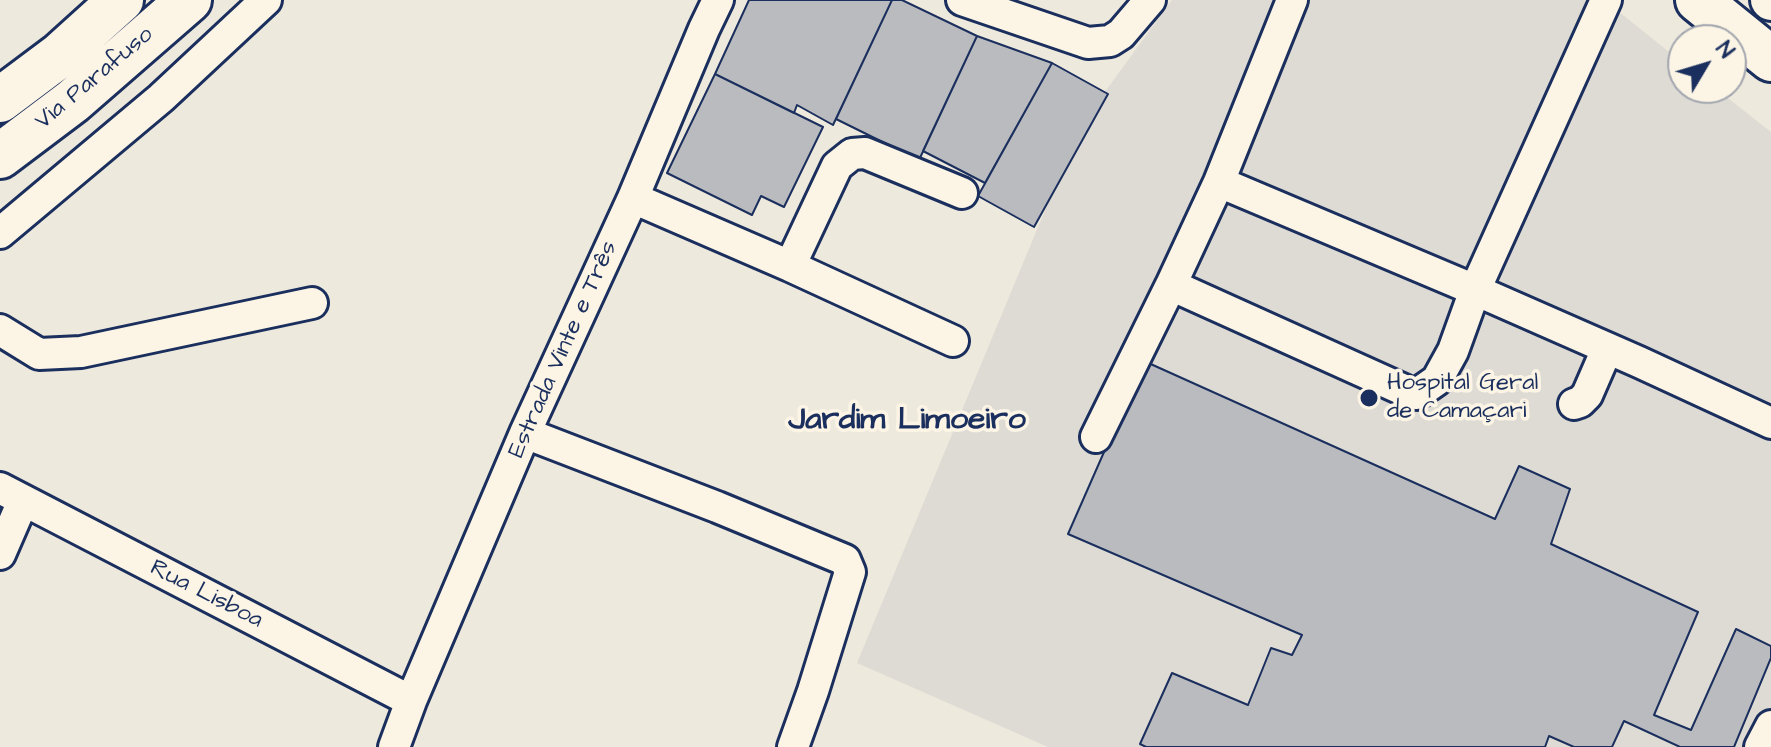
<!DOCTYPE html>
<meta charset="utf-8">
<style>
body{margin:0}
#map{position:relative;width:1771px;height:747px;overflow:hidden;background:#eee9dd;font-family:"Architects Daughter",sans-serif}
canvas{display:block}
.north{position:absolute;left:1667px;top:24px;width:80px;height:80px;box-sizing:border-box;background:#fcf5e5;border:2px solid #a2a6af;border-radius:50%;rotate:52deg;font-size:22px;font-weight:700;line-height:32px;text-align:center;color:#1b2f5e}
.north::after{content:'';display:block;margin:auto;width:28px;height:36px;background:#1b2f5e;clip-path:polygon(50% 0,100% 100%,50% 72%,0 100%)}
</style>
<div id="map">
<canvas width="1771" height="747"></canvas>
<div class="north">N</div>
</div>
<script>
const ctx = document.querySelector('canvas').getContext('2d');
ctx.lineJoin = 'round';
function fill(path, color) {
  ctx.fillStyle = color;
  ctx.fill(path, 'evenodd');
}
function toPath(rows) {
  const path = new Path2D();
  for (const r of rows) {
    path.moveTo(r[0], r[1]);
    for (let i = 2; i < r.length; i += 2) path.lineTo(r[i], r[i + 1]);
  }
  return path;
}
function stroke(path, color, width, dash) {
  ctx.strokeStyle = color;
  ctx.lineWidth = width;
  ctx.lineCap = dash ? 'butt' : 'round';
  ctx.setLineDash(dash || []);
  ctx.stroke(path);
}
function label(font, color, halo, rows, align = 'center') {
  ctx.font = font + ' "Architects Daughter",sans-serif';
  ctx.lineWidth = 7;
  ctx.setLineDash([]);
  ctx.textBaseline = 'middle';
  ctx.strokeStyle = halo;
  ctx.fillStyle = color;
  for (const [text, x, y, turn = 0] of rows) {
    ctx.save();
    ctx.translate(x, y);
    ctx.rotate((+turn || 0) * Math.PI / 180);
    ctx.textAlign = isNaN(turn) ? turn : align;
    if (halo) ctx.strokeText(text, 0, 0);
    ctx.fillText(text, 0, 0);
    ctx.restore();
  }
}
const built = toPath([
 [1172,0,1604,0,1683,63,1683,88,1715,88,1771,132,1771,747,1048,747,857,663,1080,126]
]);
const building = toPath([
 [749,0,892,0,833,125,797,105,794,113,715,74,749,0],
 [892,0,902,0,977,36,919,160,836,119,892,0],
 [977,36,1052,63,985,183,923,151,977,36],
 [1052,63,1108,94,1034,227,978,196,1052,63],
 [715,74,823,127,784,207,761,196,752,215,667,173,715,74],
 [1144,361,1495,519,1519,466,1570,489,1551,544,1698,612,1654,715,1691,730,1736,629,1771,646,1771,658,1734,747,1680,747,1624,721,1612,747,1574,747,1549,736,1545,747,1146,747,1140,744,1172,673,1248,705,1271,648,1292,655,1302,635,1068,534,1144,361]
]);
const minor = toPath([
 [962,0,1088,43,1110,41,1121,34,1150,0],
 [1292,0,1219,182,1171,285,1406,391,1417,394,1437,380,1453,351,1475,290,1606,0],
 [1219,182,1475,290,1639,362,1771,423],
 [633,198,790,266,953,341],
 [0,233,161,98,266,0],
 [790,266,837,166,852,154,865,153,962,193],
 [0,330,39,354,81,352,312,303],
 [1574,404,1580,402,1587,395,1607,349],
 [525,433,717,507,845,560,850,572,813,691,793,747],
 [1096,437,1171,285],
 [0,488,411,701],
 [0,554,23,501],
 [394,747,411,701,525,433,633,198,704,29,718,0],
 [1760,747,1771,726]
]);
const major = toPath([
 [1770,0,1771,1]
]);
const highway = toPath([
 [1698,0,1771,59],
 [0,100,60,55,121,0],
 [0,156,73,101,189,0]
]);
const markers = [
 [1369,398,10,"#1b2f5e"]
];
const streetNames = [
 ["Via Parafuso",95,79,-40],
 ["Estrada Vinte e Três",564,350,-66],
 ["Rua Lisboa",206,595,27]
];
const poiNames = [
 ["Hospital Geral",1387,384],
 ["de Camaçari",1387,412]
];
const districtNames = [
 ["Jardim Limoeiro",907,421]
];
fill(built, '#dedbd4');
fill(building, '#babbbe');
stroke(building, '#1b2f5e', 2);
stroke(minor, '#1b2f5e', 36);
stroke(major, '#1b2f5e', 44);
stroke(highway, '#1b2f5e', 50);
stroke(minor, '#fcf5e5', 30);
stroke(major, '#fcf5e5', 38);
stroke(highway, '#fcf5e5', 44);
for (const [x, y, r, color] of markers) {
  const dot = new Path2D();
  dot.arc(x, y, r, 0, 2 * Math.PI);
  ctx.fillStyle = color;
  ctx.fill(dot);
  stroke(dot, '#fcf5e5', 3);
}
label('24px', '#1b2f5e', '#fcf5e5', streetNames);
label('24px', '#1b2f5e', '#fcf5e5', poiNames, 'left');
label('bold 32px', '#1b2f5e', '#fcf5e5', districtNames);
</script>
